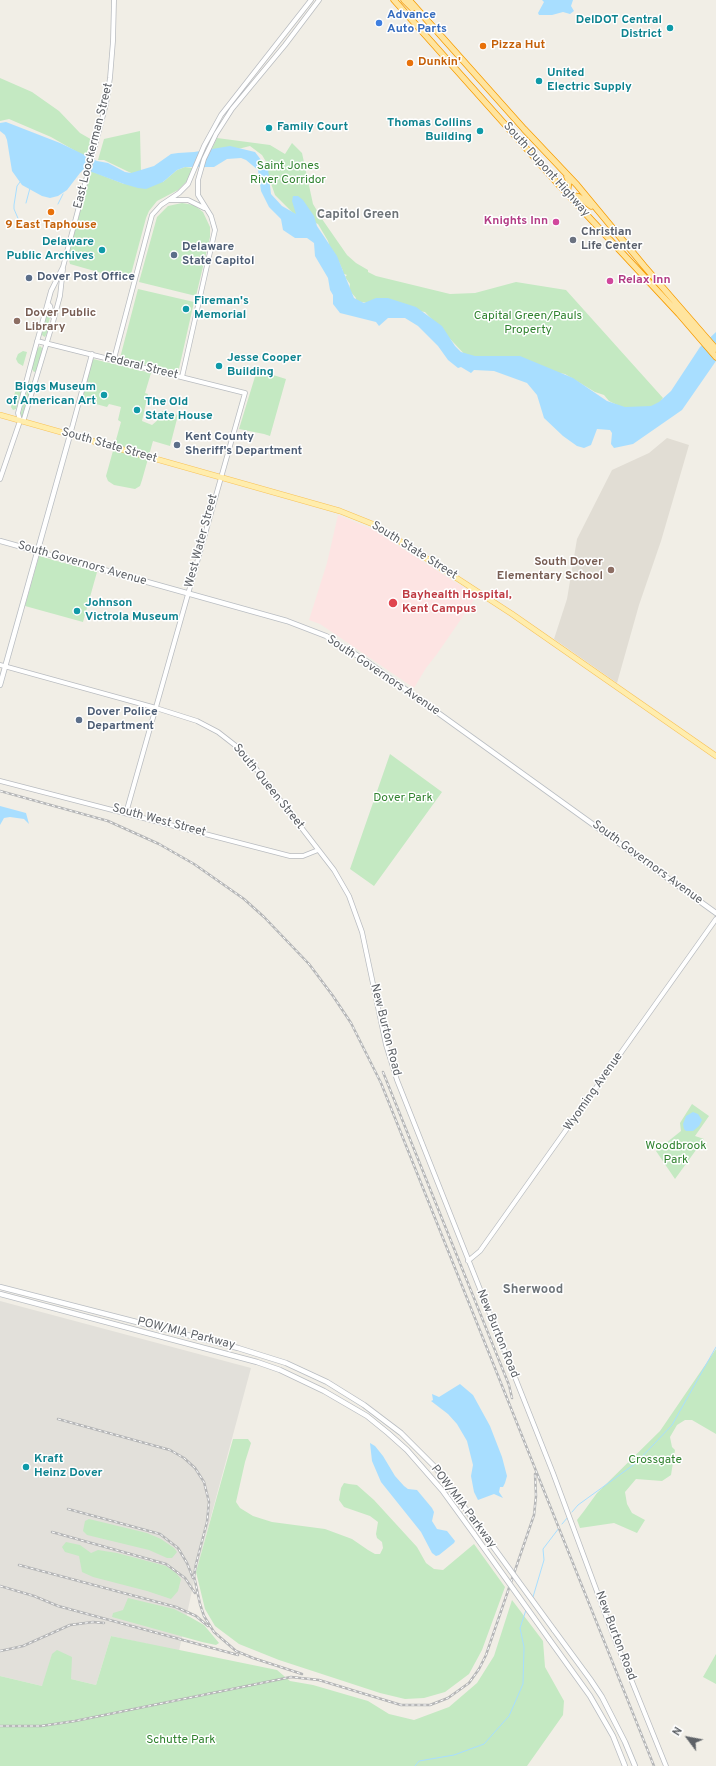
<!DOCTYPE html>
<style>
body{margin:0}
#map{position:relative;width:716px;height:1766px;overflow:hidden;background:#f1eee6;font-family:Overpass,sans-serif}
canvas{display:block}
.north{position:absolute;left:668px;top:1718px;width:40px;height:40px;-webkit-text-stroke:3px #fff;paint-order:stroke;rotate:302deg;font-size:11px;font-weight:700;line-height:16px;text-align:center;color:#5e6267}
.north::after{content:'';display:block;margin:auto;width:14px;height:18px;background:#5e6267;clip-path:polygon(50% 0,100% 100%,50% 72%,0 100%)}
</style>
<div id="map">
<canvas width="716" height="1766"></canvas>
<div class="north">N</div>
</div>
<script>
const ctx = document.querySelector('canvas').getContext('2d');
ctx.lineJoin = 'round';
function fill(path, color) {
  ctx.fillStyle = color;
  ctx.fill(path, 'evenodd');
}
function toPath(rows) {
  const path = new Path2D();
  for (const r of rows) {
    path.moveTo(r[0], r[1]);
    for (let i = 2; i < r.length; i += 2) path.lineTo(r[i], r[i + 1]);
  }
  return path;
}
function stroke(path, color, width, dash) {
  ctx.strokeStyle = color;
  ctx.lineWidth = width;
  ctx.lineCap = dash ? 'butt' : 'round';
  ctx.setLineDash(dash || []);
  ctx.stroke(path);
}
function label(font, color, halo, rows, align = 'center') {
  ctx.font = font + ' Overpass,sans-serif';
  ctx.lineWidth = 3;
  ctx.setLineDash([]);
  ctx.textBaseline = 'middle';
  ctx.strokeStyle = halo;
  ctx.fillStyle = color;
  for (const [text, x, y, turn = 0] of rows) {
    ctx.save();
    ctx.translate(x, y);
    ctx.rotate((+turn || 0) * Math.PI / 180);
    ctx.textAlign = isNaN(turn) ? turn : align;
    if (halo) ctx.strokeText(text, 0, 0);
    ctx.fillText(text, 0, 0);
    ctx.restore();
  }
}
const industrial = toPath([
 [0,1301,251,1368,196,1572,179,1651,111,1636,96,1685,71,1679,71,1670,42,1686,0,1676]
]);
const education = toPath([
 [667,438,689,445,661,541,639,605,617,683,554,639,567,599,577,539,612,470,649,453]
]);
const medical = toPath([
 [338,515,372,529,477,596,437,654,426,668,414,688,320,624,309,620,327,563]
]);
const green = toPath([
 [0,78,32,92,59,111,80,133,94,141,88,156,86,157,51,137,9,119,0,121],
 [140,131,141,173,131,173,104,160,98,160,104,139],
 [217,138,270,145,285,154,292,143,302,153,313,204,322,219,347,255,356,263,368,270,368,272,376,276,450,294,475,293,516,282,566,290,663,398,655,408,623,408,609,401,604,395,595,392,565,374,467,357,425,312,355,301,356,298,349,290,350,284,345,277,347,275,342,273,343,271,339,262,333,258,328,241,318,224,294,214,275,195,268,175,268,165,262,155,250,146,222,153,211,151],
 [185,167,193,168,188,180,178,190,157,201,149,211,146,218,130,278,126,280,70,264,68,256,91,171,124,184,163,182,177,170],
 [182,203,194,205,203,212,210,227,210,237,196,296,139,282,157,217,168,206],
 [138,289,194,302,178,373,120,358],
 [48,308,51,315,48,324,47,333,45,337,43,336,41,333],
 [40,346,43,349,37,371,34,372,31,368,37,349],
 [23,351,27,352,23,366,18,363,16,359,18,354],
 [93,359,151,373,145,393,148,394,142,421,152,425,159,419,162,411,178,415,170,446,153,441,142,480,140,486,135,489,114,485,108,481,106,476,121,422,118,420,121,407,109,404,107,407,81,400],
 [257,370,286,379,270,436,264,434,239,429],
 [18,381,24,384,16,409,13,410,11,407],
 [30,381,32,384,22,418,20,416],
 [39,556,97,572,83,622,25,606],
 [390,754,442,792,374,886,350,869],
 [692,1104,709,1116,695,1136,704,1139,675,1179,656,1151,681,1131,680,1123],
 [716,1349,716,1434,692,1420,685,1420,677,1425,670,1437,672,1447,675,1450,671,1475,662,1481,636,1479,625,1492,627,1504,632,1513,645,1520,637,1533,614,1523,580,1528,577,1520,584,1511,597,1493,660,1431],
 [233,1439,248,1439,251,1443,245,1462,236,1502,240,1508,253,1516,272,1522,325,1529,352,1539,368,1550,375,1554,380,1554,383,1548,382,1542,377,1538,376,1534,378,1522,370,1516,344,1507,339,1500,341,1488,344,1483,349,1484,357,1485,374,1500,417,1547,426,1563,434,1569,443,1570,474,1544,505,1587,482,1650,469,1674,445,1692,424,1698,405,1699,380,1693,279,1660,239,1644,215,1626,205,1609,196,1572],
 [89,1519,147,1533,161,1539,174,1548,177,1552,172,1558,167,1558,149,1550,87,1535,83,1531,85,1521],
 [66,1542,80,1545,91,1553,98,1550,117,1553,166,1566,176,1573,181,1579,178,1591,171,1599,147,1591,93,1577,82,1572,79,1556,65,1552,62,1547],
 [128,1598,174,1609,190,1617,204,1625,219,1643,216,1645,202,1642,112,1617,113,1613,123,1610],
 [512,1600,543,1641,545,1667,564,1701,563,1715,527,1766,0,1766,0,1676,42,1686,52,1654,57,1650,72,1657,71,1679,96,1685,111,1636,277,1670,290,1681,313,1685,368,1701,389,1714,414,1720,449,1707,477,1683,494,1656],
 [716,1654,716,1684,703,1677]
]);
const water = toPath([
 [542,0,573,0,571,6,574,11,570,14,563,12,552,15,539,15,538,13,544,2],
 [6,122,60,143,97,161,108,163,125,172,131,173,154,166,171,154,178,153,194,152,230,146,255,152,268,169,271,194,282,206,296,214,292,201,293,196,298,196,303,200,314,216,317,226,337,256,354,298,364,303,376,298,388,298,416,307,442,326,455,346,461,352,475,356,520,356,573,378,607,401,625,407,651,406,659,402,671,391,700,347,716,332,716,361,682,410,633,444,614,448,611,444,612,433,610,430,597,429,591,445,584,448,577,446,563,436,544,418,537,395,527,383,494,371,474,370,471,373,461,367,458,368,448,360,438,346,418,326,405,318,388,318,379,326,376,322,340,313,333,304,333,295,330,290,328,278,315,256,314,243,307,238,295,238,283,230,281,219,269,207,261,191,258,170,246,160,241,158,227,159,214,167,185,167,177,170,163,182,146,189,138,188,124,184,84,169,80,173,67,190,58,196,50,198,42,196,22,185,12,171,7,140,5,135,0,131,0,123],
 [0,806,26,813,29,824,24,819,10,817,4,818,0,825],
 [693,1112,698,1114,702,1120,699,1126,693,1131,686,1131,684,1129,683,1124,686,1116],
 [460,1384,473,1395,490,1426,502,1457,507,1476,505,1483,503,1487,500,1487,499,1492,503,1498,494,1494,478,1500,474,1492,471,1476,473,1465,467,1441,457,1424,448,1414,431,1401,433,1400,432,1394,439,1397],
 [370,1443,375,1446,383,1456,395,1476,404,1486,408,1489,417,1490,432,1508,434,1512,432,1521,437,1529,447,1531,455,1541,454,1543,439,1555,436,1556,432,1553,421,1532,381,1482,372,1461]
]);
const stream = toPath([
 [26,203,30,188],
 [58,204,63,194],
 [20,223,14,209,14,205,17,186,20,182],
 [572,1512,578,1505,636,1463,672,1425,716,1347],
 [562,1524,568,1517],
 [533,1597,544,1560,543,1549,559,1528],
 [415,1766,419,1761,454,1755,484,1744,509,1716,523,1684,524,1647,520,1628,526,1610]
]);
const tertiary = toPath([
 [169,200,188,200,204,208],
 [48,304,50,306,53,317],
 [37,341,245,393,126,813],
 [114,359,152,215,161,205,179,193,188,184,204,146,221,115,311,0],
 [182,377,215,230,211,216,198,195,198,180,204,159,216,134,232,109,285,45,319,0],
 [20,421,18,413,32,360,51,291,63,267,106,104,110,78,113,41,114,0],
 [20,421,24,419,26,412,53,322,60,296,63,269],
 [70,435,92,354],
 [0,479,20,421],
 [0,665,156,708,197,721,218,732,236,746,250,761,334,870,349,896,362,932,386,1045,397,1080,553,1473,612,1632,666,1766],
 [0,781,290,856,303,856,318,850],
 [468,1261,480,1251,716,919]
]);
const secondary = toPath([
 [0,541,287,621,326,636,366,661,716,913],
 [0,685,70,435],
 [0,1287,238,1348,286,1363,327,1382,364,1405,401,1433,436,1468,478,1526],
 [0,1294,257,1362,280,1370,324,1391,367,1416,388,1433,407,1450,442,1490,474,1534],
 [554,1630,590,1679,602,1697,625,1742,635,1766],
 [549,1639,590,1696,613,1736,625,1766]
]);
const primary = toPath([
 [0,415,340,511,375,525,512,614,716,756]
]);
const trunk = toPath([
 [394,0,558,184,679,314,716,357],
 [404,0,412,8],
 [409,0,524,129,577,185,644,266,716,349],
 [567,177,569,181,567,194,579,197,591,206]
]);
const rail = toPath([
 [0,791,108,821,159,844,194,864,244,899,264,917,309,964,333,996,351,1023,381,1083,654,1766],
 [383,1072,509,1385,512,1398],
 [58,1419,170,1450,184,1458,195,1468,204,1482,209,1502,207,1522,196,1564,194,1576,200,1604,204,1616,214,1632,236,1651,253,1658,302,1674],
 [68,1509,160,1534,178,1548,187,1563,193,1578],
 [52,1532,166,1564,185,1578,195,1593],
 [19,1565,176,1607,196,1616,208,1626],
 [0,1586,34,1596,58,1606,238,1655],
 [0,1651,23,1646,70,1625,93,1622,104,1623],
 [0,1726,41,1726,75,1721,291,1677,319,1680,401,1705,430,1705,448,1698,469,1683,479,1669,486,1655,534,1515,536,1496,535,1474]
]);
const secondaryBridge = toPath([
 [478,1526,554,1630],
 [474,1534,549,1639]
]);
const markers = [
 [379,23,4,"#3f7fe0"],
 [670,28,4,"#0f9aa8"],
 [483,46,4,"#e8710a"],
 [410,63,4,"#e8710a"],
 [539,81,4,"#0f9aa8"],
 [269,128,4,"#0f9aa8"],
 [480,131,4,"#0f9aa8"],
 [51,212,4,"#e8710a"],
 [556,222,4,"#d1479c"],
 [573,240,4,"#6b7280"],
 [102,250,4,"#0f9aa8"],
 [174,255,4,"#5c6f8a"],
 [29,278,4,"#5c6f8a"],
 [610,281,4,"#d1479c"],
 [186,309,4,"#0f9aa8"],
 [17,321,4,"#8d6e63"],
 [219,366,4,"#0f9aa8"],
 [104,395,4,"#0f9aa8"],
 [137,410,4,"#0f9aa8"],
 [177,445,4,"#5c6f8a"],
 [611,570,4,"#8d6e63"],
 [393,603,5,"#e0444e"],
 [77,611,4,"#0f9aa8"],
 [79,720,4,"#5c6f8a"],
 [26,1467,4,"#0f9aa8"]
];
const shopNames = [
 ["Advance",387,16],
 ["Auto Parts",387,30]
];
const cultureNames = [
 ["DelDOT Central",662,21,"right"],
 ["District",662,35,"right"],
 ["United",547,74],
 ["Electric Supply",547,88],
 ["Thomas Collins",472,124,"right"],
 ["Building",472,138,"right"],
 ["Family Court",277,128],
 ["Delaware",94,243,"right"],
 ["Public Archives",94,257,"right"],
 ["Fireman's",194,302],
 ["Memorial",194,316],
 ["Jesse Cooper",227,359],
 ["Building",227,373],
 ["Biggs Museum",96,388,"right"],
 ["of American Art",96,402,"right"],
 ["The Old",145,403],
 ["State House",145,417],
 ["Johnson",85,604],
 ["Victrola Museum",85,618],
 ["Kraft",34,1460],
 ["Heinz Dover",34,1474]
];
const foodNames = [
 ["Pizza Hut",491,46],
 ["Dunkin'",418,63],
 ["9 East Taphouse",51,226,"center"]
];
const streetNames = [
 ["East Loockerman Street",94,146,-76],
 ["South Dupont Highway",546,170,48],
 ["Federal Street",141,367,14],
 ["South State Street",109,446,16],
 ["West Water Street",202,541,-75],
 ["South State Street",414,551,32],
 ["South Governors Avenue",82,564,16],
 ["South Governors Avenue",383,676,34],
 ["South Queen Street",268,787,51],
 ["South West Street",159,821,15],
 ["South Governors Avenue",647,863,36],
 ["New Burton Road",385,1030,76],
 ["Wyoming Avenue",594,1092,-55],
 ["POW/MIA Parkway",186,1334,14],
 ["New Burton Road",497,1334,68],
 ["POW/MIA Parkway",463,1507,53],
 ["New Burton Road",615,1636,69]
];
const parkNames = [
 ["Saint Jones",288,167],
 ["River Corridor",288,181],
 ["Capital Green/Pauls",528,317],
 ["Property",528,331],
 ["Dover Park",403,799],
 ["Woodbrook",676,1147],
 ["Park",676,1161],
 ["Crossgate",655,1461],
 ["Schutte Park",181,1741]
];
const hotelNames = [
 ["Knights Inn",548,222],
 ["Relax Inn",618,281,"left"]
];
const worshipNames = [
 ["Christian",581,233],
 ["Life Center",581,247]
];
const serviceNames = [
 ["Delaware",182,248],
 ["State Capitol",182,262],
 ["Dover Post Office",37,278],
 ["Kent County",185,438],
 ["Sheriff's Department",185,452],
 ["Dover Police",87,713],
 ["Department",87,727]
];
const educationNames = [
 ["Dover Public",25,314],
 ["Library",25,328],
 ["South Dover",603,563,"right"],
 ["Elementary School",603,577,"right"]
];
const healthNames = [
 ["Bayhealth Hospital,",402,596],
 ["Kent Campus",402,610]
];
const neighbourhoodNames = [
 ["Capitol Green",358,215],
 ["Sherwood",533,1290]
];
fill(industrial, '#e2e0da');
fill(education, '#e1ddd4');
fill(medical, '#fde4e3');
fill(green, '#c4e9c2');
fill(water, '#a8deff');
stroke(stream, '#a8deff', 1);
stroke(tertiary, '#b9bcc0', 5.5);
stroke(secondary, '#b9bdc2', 6);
stroke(primary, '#f8c258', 6);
stroke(trunk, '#f79c00', 7);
stroke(tertiary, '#fff', 4);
stroke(secondary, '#fff', 4.5);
stroke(primary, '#ffedad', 5);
stroke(trunk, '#ffe49e', 5.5);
stroke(rail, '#b5b6b7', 2.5);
stroke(rail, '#fff', 1, [3]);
stroke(secondaryBridge, '#b9bdc2', 6, []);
stroke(secondaryBridge, '#fff', 4.5);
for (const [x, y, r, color] of markers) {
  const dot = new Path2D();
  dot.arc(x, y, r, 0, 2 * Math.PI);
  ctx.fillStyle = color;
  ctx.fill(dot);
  stroke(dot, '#fff', 1.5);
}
label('bold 12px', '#366cbe', '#fff', shopNames, 'left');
label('bold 12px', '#0d838f', '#fff', cultureNames, 'left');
label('bold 12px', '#c56008', '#fff', foodNames, 'left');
label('12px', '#5e6267', '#fff', streetNames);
label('12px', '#318330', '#fff', parkNames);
label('bold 12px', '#b23c85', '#fff', hotelNames, 'right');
label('bold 12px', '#5b616d', '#fff', worshipNames, 'left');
label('bold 12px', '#4e5e75', '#fff', serviceNames, 'left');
label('bold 12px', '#785e54', '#fff', educationNames, 'left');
label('bold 12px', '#be3a42', '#fff', healthNames, 'left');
label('bold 13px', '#6e7479', '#fff', neighbourhoodNames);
</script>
